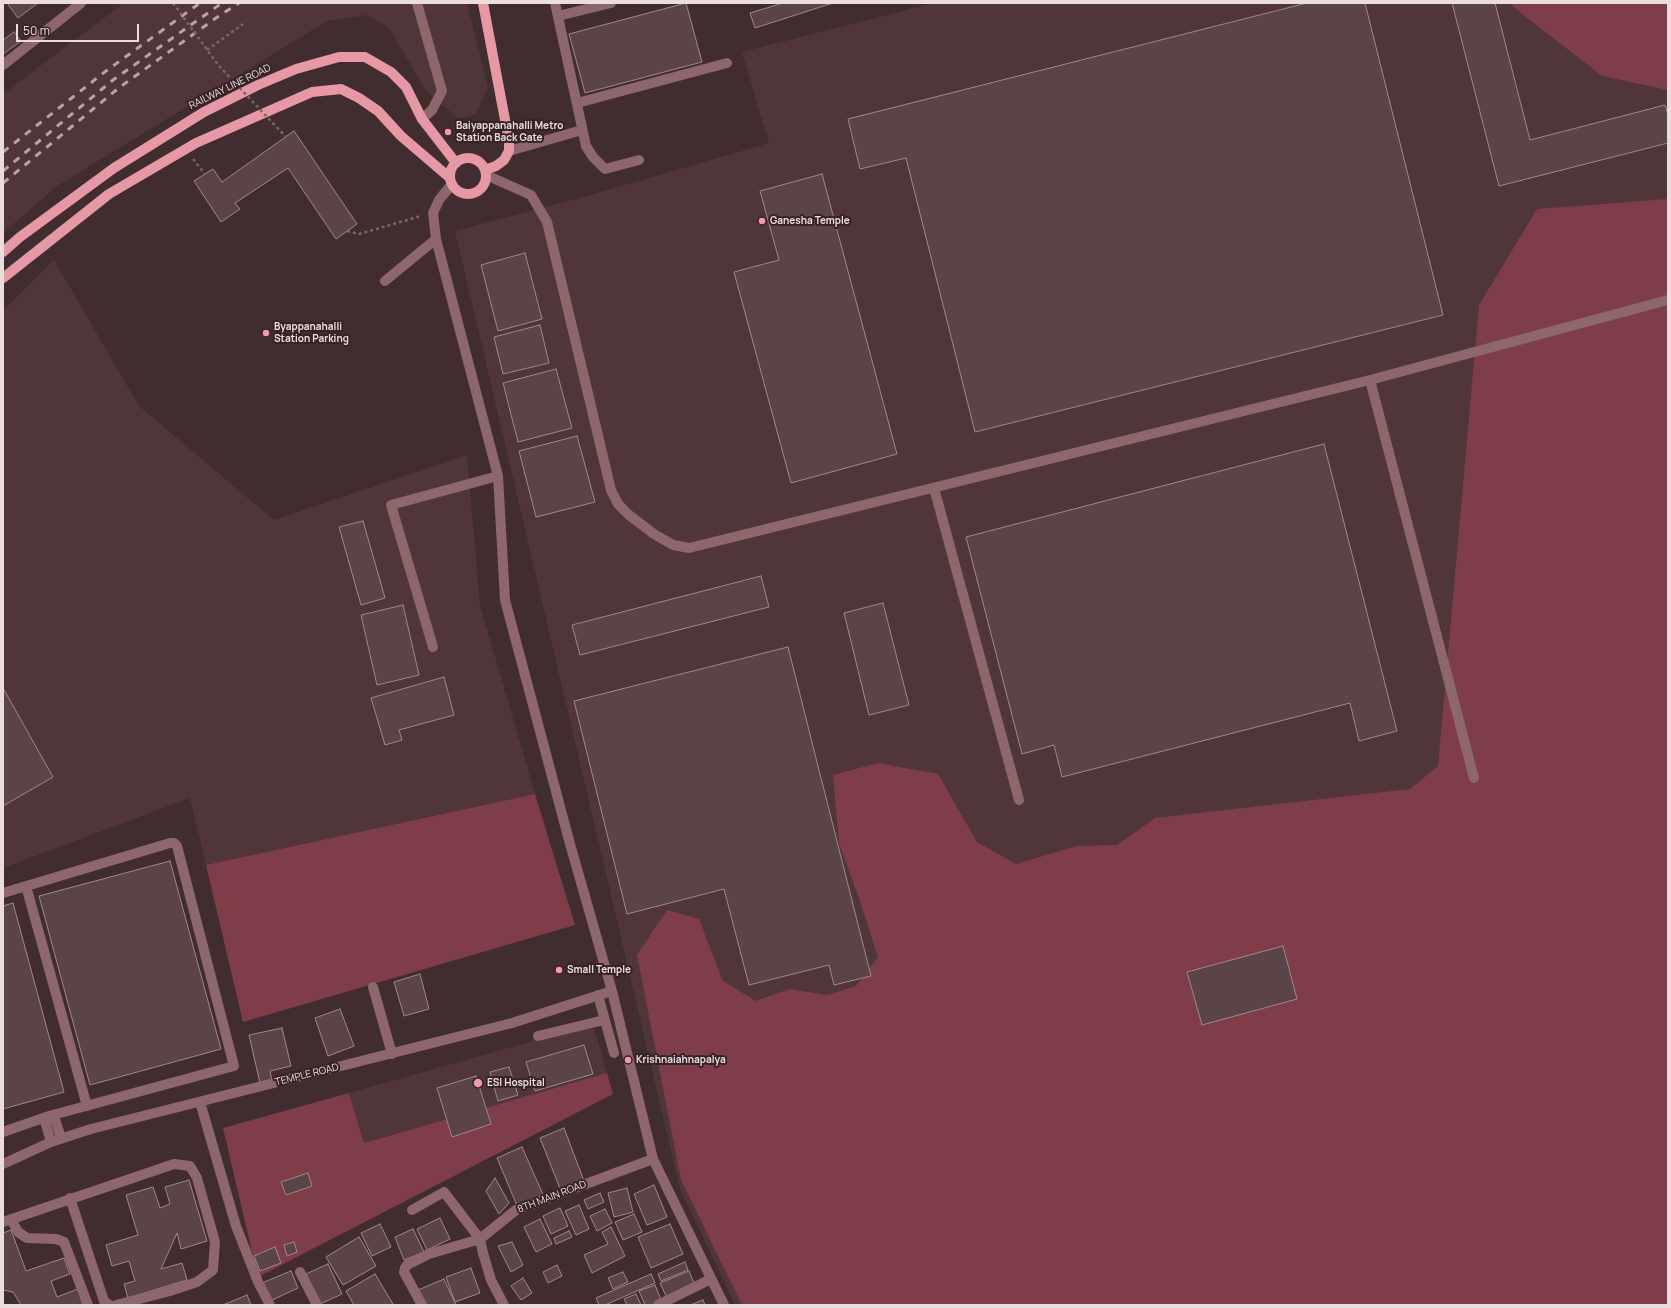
<!DOCTYPE html>
<style>
body{margin:0}
#map{position:relative;width:1671px;height:1308px;overflow:hidden;background:#412d2f;font-family:Manrope,sans-serif}
canvas{display:block}
.frame{position:absolute;inset:0;border:4px solid #ebddde;pointer-events:none}
.scale{position:absolute;left:16px;top:24px;width:123px;height:18px;box-sizing:border-box;border:2px solid #ebddde;border-top:0;padding-left:5px;font-size:12px;line-height:14px;white-space:nowrap;color:#ebddde;-webkit-text-stroke:3px #372326;paint-order:stroke}
</style>
<div id="map">
<canvas width="1671" height="1308"></canvas>
<div class="frame"></div>
<div class="scale">50 m</div>
</div>
<script>
const ctx = document.querySelector('canvas').getContext('2d');
ctx.lineJoin = 'round';
function fill(path, color) {
  ctx.fillStyle = color;
  ctx.fill(path, 'evenodd');
}
function toPath(rows) {
  const path = new Path2D();
  for (const r of rows) {
    if (r.length === 3) {
      path.moveTo(r[0] + r[2], r[1]);
      path.arc(r[0], r[1], r[2], 0, 2 * Math.PI);
      continue;
    }
    path.moveTo(r[0], r[1]);
    for (let i = 2; i < r.length; i += 2) path.lineTo(r[i], r[i + 1]);
  }
  return path;
}
function stroke(path, color, width, dash) {
  ctx.strokeStyle = color;
  ctx.lineWidth = width;
  ctx.lineCap = dash ? 'butt' : 'round';
  ctx.setLineDash(dash || []);
  ctx.stroke(path);
}
function label(font, color, halo, rows, align = 'center') {
  ctx.font = font + ' Manrope,sans-serif';
  ctx.lineWidth = 4;
  ctx.setLineDash([]);
  ctx.textBaseline = 'middle';
  ctx.strokeStyle = halo;
  ctx.fillStyle = color;
  for (const [text, x, y, turn = 0] of rows) {
    ctx.save();
    ctx.translate(x, y);
    ctx.rotate((+turn || 0) * Math.PI / 180);
    ctx.textAlign = isNaN(turn) ? turn : align;
    if (halo) ctx.strokeText(text, 0, 0);
    ctx.fillText(text, 0, 0);
    ctx.restore();
  }
}
const built = toPath([
 [124,3,467,3,488,88,476,114,459,119,427,92,389,28,368,15,327,21,57,186,3,233,3,94],
 [934,3,1668,3,1668,1305,735,1305,680,1189,455,231,580,198,769,143,742,52],
 [54,260,139,406,274,520,467,455,480,605,535,794,206,865,190,798,3,868,3,311],
 [593,1024,607,1073,364,1143,349,1093]
]);
const green = toPath([
 [1512,3,1668,3,1668,90,1602,76,1512,6],
 [1668,199,1668,1305,742,1305,681,1180,637,955,667,910,699,919,723,981,756,1001,789,989,827,995,856,986,878,957,860,901,839,843,833,775,878,763,938,774,977,842,1016,864,1077,846,1117,845,1155,818,1410,789,1438,766,1479,305,1537,209],
 [535,794,575,925,243,1022,206,865],
 [607,1073,613,1094,258,1277,223,1128,349,1093,364,1143]
]);
const building = toPath([
 [7,3,38,3,18,18,7,3],
 [686,3,702,62,585,93,569,34,686,3],
 [783,3,833,3,755,28,750,13,783,3],
 [1307,3,1365,3,1443,315,975,432,906,158,860,169,848,119,1307,3],
 [1452,3,1495,3,1530,140,1665,105,1668,115,1668,143,1499,186,1452,3],
 [14,32,21,41,3,54,3,40,14,32],
 [294,131,357,224,336,239,288,168,235,203,240,209,221,222,194,181,213,169,222,182,294,131],
 [822,174,897,454,791,483,734,272,779,260,760,191,822,174],
 [525,253,542,319,498,331,481,265,525,253],
 [540,325,549,363,503,374,494,337,540,325],
 [556,369,572,428,518,442,503,383,556,369],
 [577,436,595,502,536,517,519,451,577,436],
 [1324,444,1397,731,1359,741,1350,703,1062,777,1054,745,1022,754,966,537,1324,444],
 [363,521,385,598,361,605,339,527,363,521],
 [761,576,769,607,580,655,572,625,761,576],
 [883,603,909,705,869,715,844,613,883,603],
 [403,605,419,675,377,685,361,615,403,605],
 [788,647,871,976,834,985,829,965,749,985,724,889,627,914,574,701,788,647],
 [444,677,454,715,399,730,402,740,385,745,371,698,444,677],
 [3,688,53,777,3,806,3,688],
 [170,861,221,1049,90,1085,39,896,170,861],
 [13,903,64,1092,3,1109,3,906,13,903],
 [1283,946,1297,999,1202,1025,1187,972,1283,946],
 [420,974,429,1009,404,1016,394,982,420,974],
 [340,1009,354,1046,328,1056,315,1018,340,1009],
 [282,1028,291,1066,270,1071,272,1080,260,1083,249,1035,282,1028],
 [584,1045,593,1074,535,1091,526,1062,584,1045],
 [509,1067,518,1095,498,1101,490,1072,509,1067],
 [476,1076,491,1124,452,1137,437,1088,476,1076],
 [564,1128,584,1181,561,1191,540,1138,564,1128],
 [522,1147,544,1197,518,1208,497,1158,522,1147],
 [308,1173,312,1186,286,1195,281,1182,308,1173],
 [495,1178,509,1203,499,1214,486,1191,495,1178],
 [189,1180,207,1241,181,1249,177,1233,161,1269,182,1263,187,1280,128,1298,124,1284,135,1281,129,1261,112,1266,106,1245,138,1235,126,1195,153,1187,160,1208,170,1204,165,1187,189,1180],
 [654,1185,667,1217,647,1225,634,1194,654,1185],
 [627,1188,633,1212,614,1217,608,1193,627,1188],
 [600,1193,604,1202,588,1209,584,1200,600,1193],
 [579,1205,589,1229,576,1235,565,1211,579,1205],
 [560,1208,568,1226,551,1234,543,1216,560,1208],
 [605,1209,612,1223,597,1231,590,1216,605,1209],
 [634,1214,642,1232,623,1240,615,1222,634,1214],
 [440,1218,450,1239,427,1250,417,1229,440,1218],
 [540,1219,552,1244,536,1252,524,1227,540,1219],
 [380,1224,391,1247,372,1256,361,1233,380,1224],
 [670,1224,683,1254,651,1268,638,1237,670,1224],
 [611,1227,625,1256,592,1273,584,1255,608,1244,602,1232,611,1227],
 [413,1229,424,1252,404,1260,395,1237,413,1229],
 [11,1230,26,1271,64,1258,70,1274,51,1281,57,1297,78,1289,83,1305,21,1305,13,1292,3,1290,3,1233,11,1230],
 [569,1231,572,1237,556,1244,554,1238,569,1231],
 [359,1237,376,1266,343,1285,326,1257,359,1237],
 [294,1242,297,1252,287,1256,284,1245,294,1242],
 [512,1242,523,1265,511,1272,498,1246,512,1242],
 [275,1247,281,1263,260,1271,254,1256,275,1247],
 [685,1262,688,1270,661,1281,658,1274,685,1262],
 [328,1264,342,1294,320,1304,306,1274,328,1264],
 [557,1265,562,1276,548,1283,543,1272,557,1265],
 [471,1268,480,1293,455,1302,446,1277,471,1268],
 [291,1271,298,1288,270,1301,262,1283,291,1271],
 [689,1271,695,1286,667,1298,660,1283,689,1271],
 [623,1272,628,1282,613,1289,608,1278,623,1272],
 [375,1274,393,1304,391,1305,354,1305,346,1291,375,1274],
 [651,1274,655,1283,605,1305,599,1305,596,1298,651,1274],
 [523,1278,532,1293,521,1300,511,1286,523,1278],
 [444,1279,456,1305,425,1305,418,1290,444,1279],
 [655,1285,662,1302,655,1305,645,1305,639,1291,655,1285],
 [636,1294,641,1305,627,1305,624,1299,636,1294],
 [247,1295,251,1305,223,1305,247,1295],
 [703,1300,705,1305,690,1305,703,1300]
]);
const path = toPath([
 [207,50,243,24],
 [193,159,205,174],
 [347,231,359,234,421,216]
]);
const minor = toPath([
 [417,3,442,91,432,110,422,119],
 [555,3,586,146,593,157,605,169,639,160],
 [558,16,611,3],
 [3,65,81,3],
 [577,103,727,63],
 [509,151,582,130],
 [486,175,531,195,547,222,611,490,618,504,629,515,654,534,673,545,689,548,1370,380,1668,300],
 [452,184,439,200,433,213,436,239,498,476,505,600,570,844,612,991,653,1159,724,1305],
 [385,281,436,239],
 [1370,380,1474,778],
 [934,488,1019,800],
 [433,647,391,505,498,476],
 [26,886,87,1106],
 [3,893,170,843,174,843,177,846,234,1066,49,1116,3,1132],
 [373,987,392,1054],
 [598,995,614,1053],
 [538,1036,604,1020],
 [200,1102,236,1226,258,1282,270,1305],
 [49,1116,45,1121,51,1142],
 [49,1116,55,1119,61,1138],
 [3,1164,51,1142,91,1129,512,1023,612,991],
 [70,1198,104,1301,109,1305],
 [412,1210,444,1192,480,1239,429,1254,407,1265,405,1268,404,1272,422,1305],
 [11,1219,18,1232,27,1238,56,1239,64,1242,88,1305],
 [3,1222,174,1164,190,1166,197,1178,215,1242,213,1270,197,1282,170,1291,116,1305],
 [300,1272,317,1305],
 [504,1305,491,1280,483,1253,480,1239,516,1210,653,1159],
 [658,1305,711,1279]
]);
const major = toPath([
 [483,3,509,141,509,151,504,160,496,166,485,170],
 [468,176,18],
 [3,252,20,237,114,168,204,112,258,85,296,69,339,57,365,57,391,72,406,87,422,119,456,163],
 [3,278,109,194,196,143,312,92,341,89,359,98,378,111,401,136,450,178]
]);
const rail = toPath([
 [3,152,106,71,200,3],
 [3,171,113,80,222,3],
 [3,183,120,87,216,18,239,3]
]);
const pathBridge = toPath([
 [173,3,219,66,286,137]
]);
const markers = [
 [448,132,4,"#f39aa8"],
 [762,221,4,"#f39aa8"],
 [266,333,4,"#f39aa8"],
 [559,970,4,"#f39aa8"],
 [628,1060,4,"#f39aa8"],
 [478,1083,5,"#f39aa8"]
];
const streetNames = [
 ["RAILWAY LINE ROAD",230,87,-26],
 ["TEMPLE ROAD",307,1075,-14],
 ["8TH MAIN ROAD",552,1197,-21]
];
const poiNames = [
 ["Baiyappanahalli Metro",456,126],
 ["Station Back Gate",456,138],
 ["Ganesha Temple",770,221],
 ["Byappanahalli",274,327],
 ["Station Parking",274,339],
 ["Small Temple",567,970],
 ["Krishnaiahnapalya",636,1060],
 ["ESI Hospital",487,1083]
];
fill(built, '#503539');
fill(green, '#7f3d49');
fill(building, '#5a4447');
stroke(building, '#a1888b', 1);
stroke(path, '#796768', 2.5, [3, 3]);
stroke(minor, '#8d676c', 10);
stroke(major, '#e698a4', 10);
stroke(rail, '#b5a5a7', 3, [7, 7]);
stroke(pathBridge, '#796768', 2.5, [3, 3]);
for (const [x, y, r, color] of markers) {
  const dot = new Path2D();
  dot.arc(x, y, r, 0, 2 * Math.PI);
  ctx.fillStyle = color;
  ctx.fill(dot);
  stroke(dot, '#372326', 1.5);
}
label('10px', '#ebddde', '#372326', streetNames);
label('bold 10px', '#ebddde', '#372326', poiNames, 'left');
</script>
